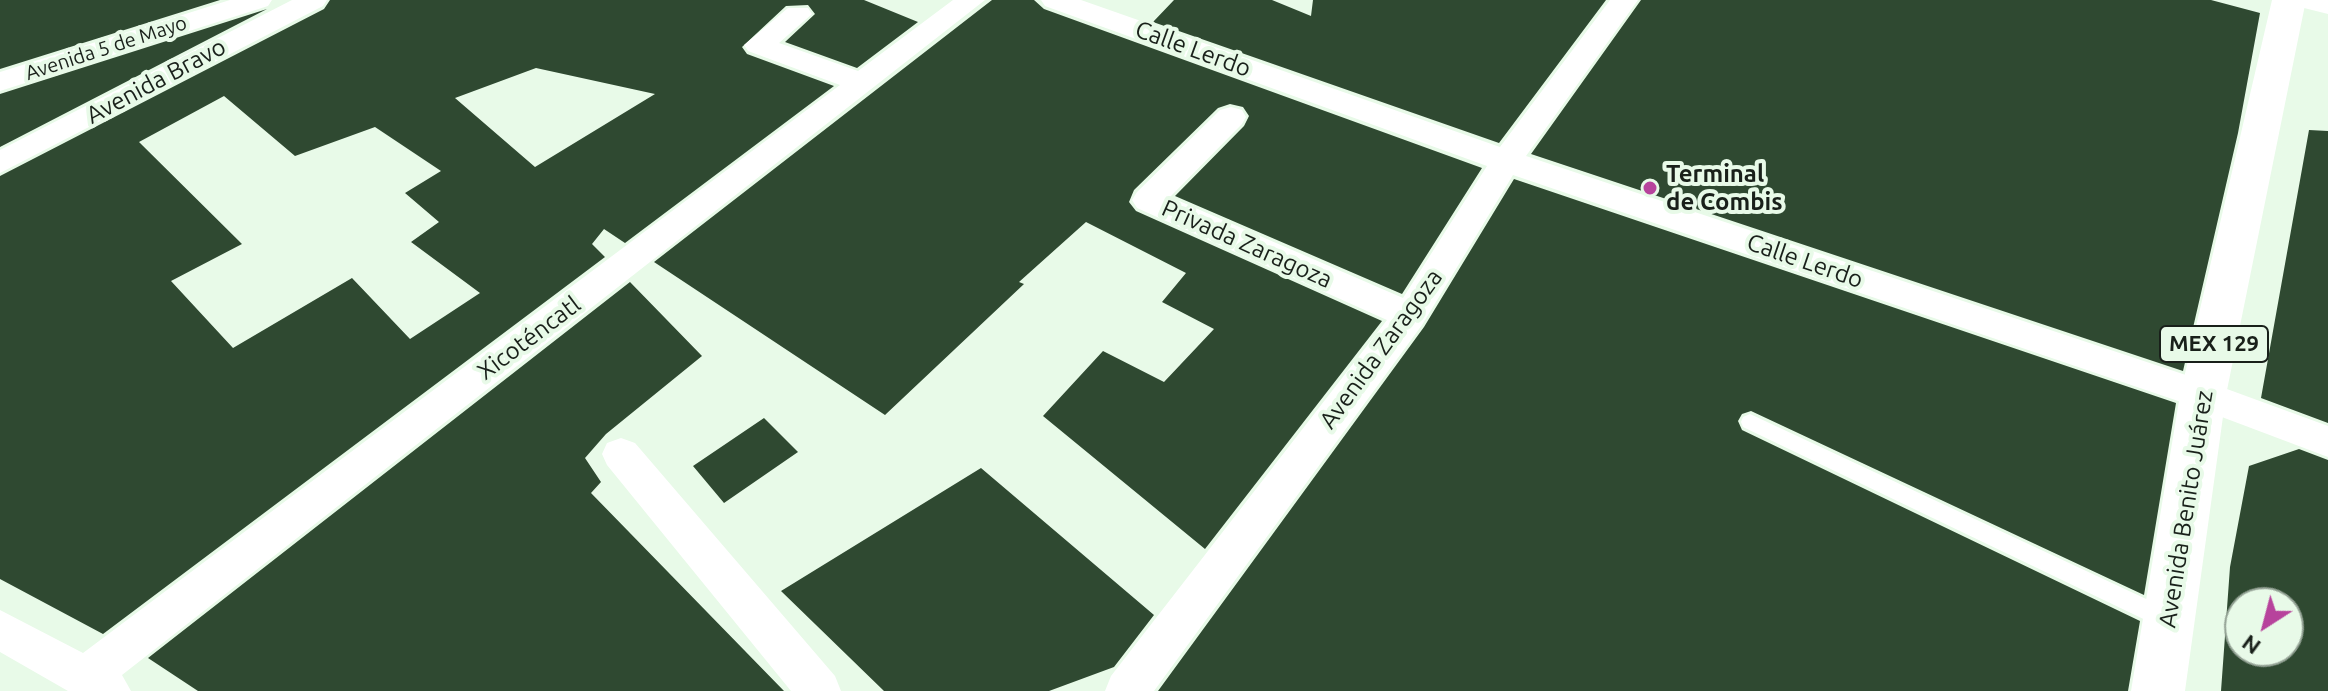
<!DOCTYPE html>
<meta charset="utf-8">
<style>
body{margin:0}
#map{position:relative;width:2328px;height:691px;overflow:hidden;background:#e8fae8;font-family:Ubuntu,sans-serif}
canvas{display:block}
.north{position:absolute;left:2224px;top:587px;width:80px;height:80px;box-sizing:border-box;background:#e8fae8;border:2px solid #95a396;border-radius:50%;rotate:216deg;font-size:22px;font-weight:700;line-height:32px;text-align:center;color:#19201a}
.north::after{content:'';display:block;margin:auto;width:28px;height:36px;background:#b7439c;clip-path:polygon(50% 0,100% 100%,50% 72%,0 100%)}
</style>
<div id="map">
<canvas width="2328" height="691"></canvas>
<div class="north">N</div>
</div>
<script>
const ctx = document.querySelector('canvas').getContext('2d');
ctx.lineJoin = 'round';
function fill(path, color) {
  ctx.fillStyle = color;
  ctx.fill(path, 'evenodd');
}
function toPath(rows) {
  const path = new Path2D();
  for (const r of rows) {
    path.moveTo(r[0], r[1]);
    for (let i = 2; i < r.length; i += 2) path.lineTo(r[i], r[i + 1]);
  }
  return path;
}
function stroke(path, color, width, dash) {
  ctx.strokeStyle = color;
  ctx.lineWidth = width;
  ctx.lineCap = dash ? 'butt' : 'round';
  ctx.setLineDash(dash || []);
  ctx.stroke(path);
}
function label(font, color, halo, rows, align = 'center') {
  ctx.font = font + ' Ubuntu,sans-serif';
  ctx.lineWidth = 8;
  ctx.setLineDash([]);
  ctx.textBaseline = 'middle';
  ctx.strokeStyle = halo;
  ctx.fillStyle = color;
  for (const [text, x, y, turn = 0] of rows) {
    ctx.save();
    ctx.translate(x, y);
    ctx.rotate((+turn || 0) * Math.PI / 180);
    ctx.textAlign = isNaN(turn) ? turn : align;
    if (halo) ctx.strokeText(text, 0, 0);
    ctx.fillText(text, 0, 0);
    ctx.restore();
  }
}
const building = toPath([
 [0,0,220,0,0,69],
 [330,0,864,0,918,22,857,68,785,42,815,14,808,5,786,6,742,47,747,54,834,86,625,243,604,229,592,244,605,257,103,634,0,579,0,176,324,9],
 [536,68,655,94,535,167,455,98],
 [224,96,295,156,375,127,441,171,405,193,439,222,411,242,480,293,410,339,352,278,233,348,171,281,242,244,139,142],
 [992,0,1034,0,1044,9,1482,168,1402,294,1175,196,1244,126,1249,116,1243,107,1230,104,1218,108,1134,190,1129,202,1136,211,1382,321,1205,549,1043,416,1103,351,1164,382,1214,329,1162,302,1186,273,1086,222,1019,282,1024,284,885,415,654,262],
 [1174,0,1272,0,1311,16,1313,0,1606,0,1499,143,1153,22],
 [1641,0,2211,0,2260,13,2238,133,2183,371,1531,154],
 [267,9,0,147,0,94],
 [2309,130,2328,131,2328,423,2261,398],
 [1514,179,2176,403,2144,595,1751,411,1742,414,1738,421,1742,430,2140,621,2128,691,1158,691,1424,327],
 [630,282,702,356,606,434,585,458,601,482,591,493,784,691,198,691,148,658],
 [764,418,798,452,724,503,693,466],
 [2299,449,2328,460,2328,691,2221,691,2230,567,2249,466],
 [2240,603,2288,603,2288,651,2240,651],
 [981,468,1154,615,1114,667,1049,691,884,691,781,591]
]);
const service = toPath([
 [1750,414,2174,612,2177,619,2174,626,2166,629,2158,626,1743,427,1741,422,1743,417,1750,414]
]);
const minor = toPath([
 [230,0,272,0,268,6,0,91,0,72,230,0],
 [292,0,327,0,323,6,0,173,0,150,292,0],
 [953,0,985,0,122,675,131,691,68,691,0,652,0,610,83,653,840,85,748,51,744,45,788,8,808,8,812,14,779,43,858,71,953,0],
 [1041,0,1081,0,1500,147,1610,0,1638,0,1526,156,2216,385,2328,426,2328,457,2190,405,1513,175,1422,325,1154,691,1105,691,1111,676,1387,320,1137,208,1132,200,1137,192,1220,110,1231,107,1242,110,1246,117,1242,124,1170,197,1403,298,1487,166,1045,6,1041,0],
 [2292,0,2328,0,2328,14,2296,6,2292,0],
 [621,438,635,443,835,676,841,691,791,691,607,465,602,454,607,443,621,438]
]);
const primary = toPath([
 [2272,0,2306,0,2226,395,2185,691,2131,691,2180,395,2272,0]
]);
const markers = [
 [1650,188,8,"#b7439c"]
];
const farStreetnames = [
 ["Avenida 5 de Mayo",106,48,-18]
];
const shields = [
 [2214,344,108]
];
const shieldNames = [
 ["MEX 129",2214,344]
];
const streetNames = [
 ["Calle Lerdo",1193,49,20],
 ["Avenida Bravo",156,81,-28],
 ["Privada Zaragoza",1247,244,24],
 ["Calle Lerdo",1805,261,19],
 ["Xicoténcatl",529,338,-37],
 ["Avenida Zaragoza",1381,349,-54],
 ["Avenida Benito Juárez",2186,509,-81]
];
const poiNames = [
 ["Terminal",1666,174],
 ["de Combis",1666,202]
];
fill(building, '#2f4931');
fill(service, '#fff');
fill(minor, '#fff');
fill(primary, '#fff');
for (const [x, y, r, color] of markers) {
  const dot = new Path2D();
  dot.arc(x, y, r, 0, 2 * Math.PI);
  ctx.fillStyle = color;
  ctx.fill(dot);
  stroke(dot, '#e8fae8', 3);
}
label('20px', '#19201a', '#e8fae8', farStreetnames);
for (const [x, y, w] of shields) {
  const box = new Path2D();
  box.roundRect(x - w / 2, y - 18, w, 36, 6);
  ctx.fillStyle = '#e8fae8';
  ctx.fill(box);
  stroke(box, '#19201a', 2);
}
label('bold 22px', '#19201a', null, shieldNames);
label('24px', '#19201a', '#e8fae8', streetNames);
label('bold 24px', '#19201a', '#e8fae8', poiNames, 'left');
</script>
